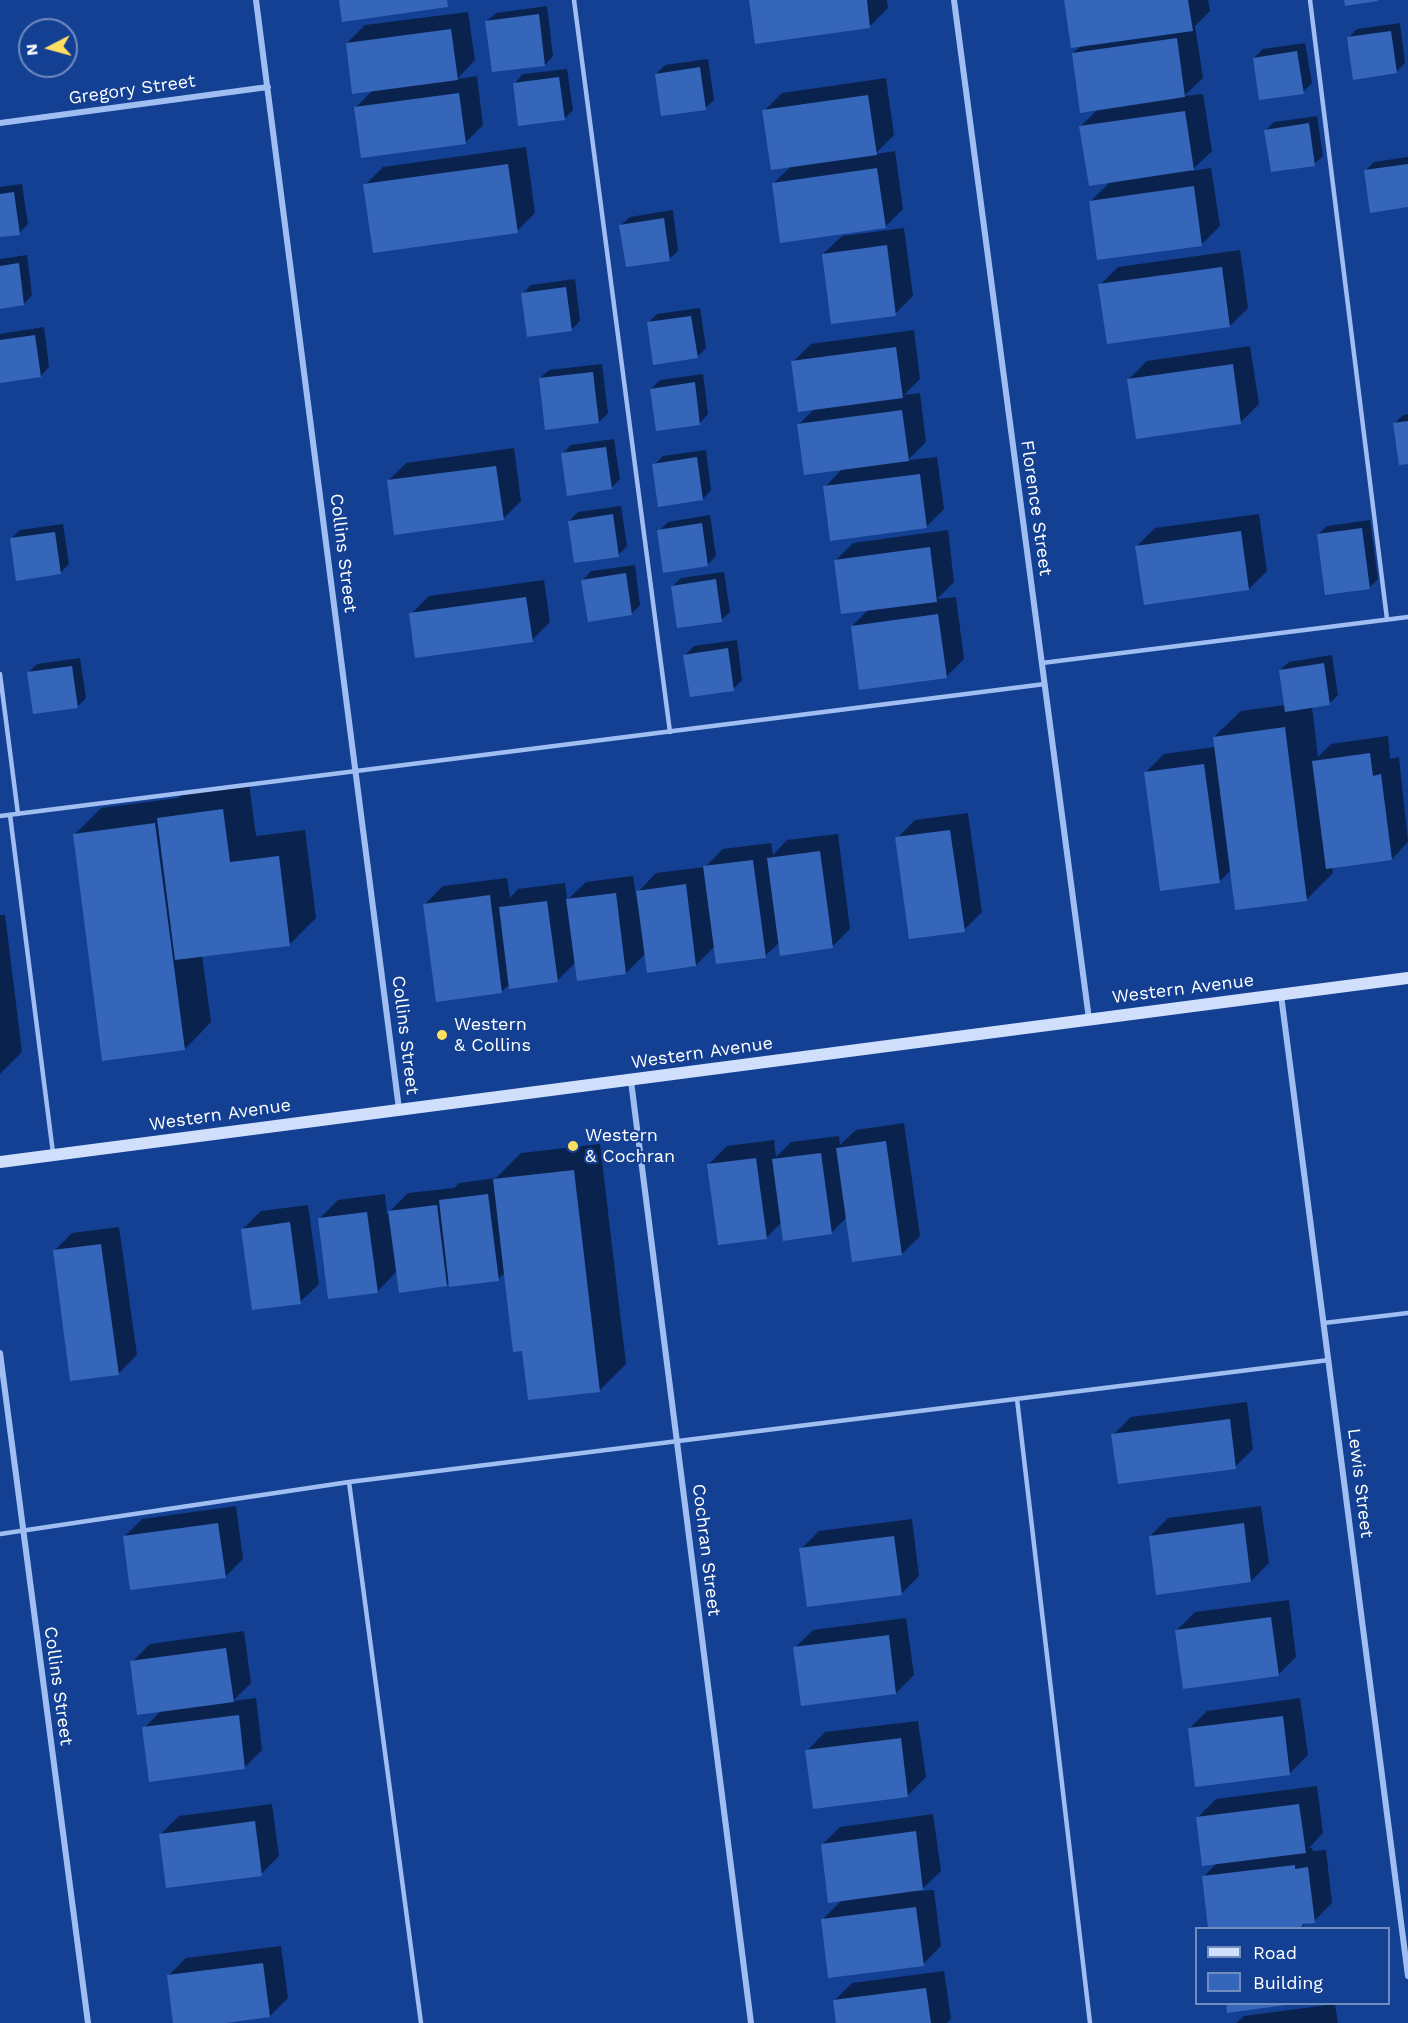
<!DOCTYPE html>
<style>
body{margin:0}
#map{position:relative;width:1408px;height:2023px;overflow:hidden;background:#134093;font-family:"Work Sans",sans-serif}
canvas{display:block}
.legend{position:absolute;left:1195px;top:1927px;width:195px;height:78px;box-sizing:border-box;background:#134093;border:2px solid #718cbe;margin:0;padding:8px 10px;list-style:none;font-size:18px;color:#fff}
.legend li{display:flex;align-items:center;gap:12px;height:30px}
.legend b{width:30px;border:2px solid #718cbe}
.north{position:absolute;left:18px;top:18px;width:60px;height:60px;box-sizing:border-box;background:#134093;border:2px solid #718cbe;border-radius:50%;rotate:264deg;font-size:16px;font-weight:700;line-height:24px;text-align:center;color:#fff}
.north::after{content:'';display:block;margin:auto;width:21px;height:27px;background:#ffdf61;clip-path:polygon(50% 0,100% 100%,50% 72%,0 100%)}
</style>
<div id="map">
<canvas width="1408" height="2023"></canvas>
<ul class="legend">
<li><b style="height:8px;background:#cfdffc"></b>Road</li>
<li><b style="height:16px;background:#3666ba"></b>Building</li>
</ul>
<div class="north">N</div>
</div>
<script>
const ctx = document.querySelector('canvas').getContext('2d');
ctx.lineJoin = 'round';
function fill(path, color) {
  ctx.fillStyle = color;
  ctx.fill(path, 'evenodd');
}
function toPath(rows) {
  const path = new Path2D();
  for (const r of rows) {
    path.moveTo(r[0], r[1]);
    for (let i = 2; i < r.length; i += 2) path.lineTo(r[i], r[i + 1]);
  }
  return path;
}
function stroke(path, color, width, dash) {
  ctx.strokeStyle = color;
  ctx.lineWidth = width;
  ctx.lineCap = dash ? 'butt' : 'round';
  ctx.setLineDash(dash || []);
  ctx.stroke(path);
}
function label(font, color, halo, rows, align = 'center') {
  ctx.font = font + ' "Work Sans",sans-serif';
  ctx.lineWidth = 4.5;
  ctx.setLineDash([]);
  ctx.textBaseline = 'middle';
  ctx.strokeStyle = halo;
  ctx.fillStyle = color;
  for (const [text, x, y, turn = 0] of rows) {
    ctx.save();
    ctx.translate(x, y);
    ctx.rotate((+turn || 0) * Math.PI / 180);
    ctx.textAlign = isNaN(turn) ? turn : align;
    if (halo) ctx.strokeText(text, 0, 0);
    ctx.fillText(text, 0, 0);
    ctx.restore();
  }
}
const shadow = toPath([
 [750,0,887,0,888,8,870,26],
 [1066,0,1208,0,1210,11,1195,26,1203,78,1184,96,1203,94,1212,151,1191,171,1211,168,1220,226,1202,244,1090,202,1111,181,1081,126,1099,108,1073,53,1082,45],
 [547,6,553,56,545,65,487,21,496,13],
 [468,12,475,60,457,79,477,76,483,125,465,143,355,108,374,89,347,43,365,25],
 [1400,23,1405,63,1397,71,1349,37,1357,29],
 [1305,43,1312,83,1303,92,1254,58,1263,49],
 [708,59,714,100,705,108,656,74,665,65],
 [567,69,573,110,564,119,515,83,523,74],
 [886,78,894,135,875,154,895,151,903,209,885,227,773,184,792,165,764,111,782,93],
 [1317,116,1323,156,1314,164,1266,130,1274,122],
 [526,147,535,213,517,231,365,185,383,167],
 [1408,157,1408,205,1366,170,1374,162],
 [22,184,28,224,19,233,0,236,0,187],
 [673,210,678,251,669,259,621,225,630,217],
 [904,228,913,296,895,314,823,254,842,236],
 [1240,250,1248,308,1230,326,1100,285,1118,267],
 [27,255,32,295,24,304,0,307,0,259],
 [575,279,580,321,572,329,522,294,531,285],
 [700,308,706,348,697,357,648,323,657,314],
 [44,327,49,367,41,376,0,382,0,334],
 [914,330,920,379,904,395,920,393,926,442,908,460,937,457,944,509,926,527,825,487,843,468,798,425,815,408,793,362,811,344],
 [1250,346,1259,404,1241,422,1129,379,1147,361],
 [602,364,608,413,599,422,540,378,549,370],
 [703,374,708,414,700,423,651,389,660,380],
 [1408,414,1408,462,1394,424,1403,415],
 [614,439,620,479,611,488,562,454,571,445],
 [514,448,521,501,503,519,388,481,406,463],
 [706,450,711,490,703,499,654,465,663,456],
 [621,506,627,546,618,555,569,521,578,512],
 [1259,514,1267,571,1249,589,1137,546,1155,528],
 [710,515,716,556,707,565,659,531,668,522],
 [1370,520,1378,579,1369,588,1318,535,1327,526],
 [63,524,69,564,60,573,11,539,20,530],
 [948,530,954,582,937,599,956,597,964,659,946,677,852,626,869,609,835,561,853,543],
 [635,565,640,605,631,614,583,580,591,571],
 [724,572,730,612,721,620,673,586,681,578],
 [544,580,550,622,532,640,411,614,429,596],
 [737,640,742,680,733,689,685,655,694,646],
 [1332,655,1338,695,1329,704,1312,707,1318,757,1331,744,1388,736,1390,759,1399,757,1408,842,1392,859,1332,866,1333,873,1307,899,1231,870,1219,882,1146,772,1164,754,1215,747,1214,737,1241,711,1285,705,1280,670,1289,662],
 [80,658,86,698,77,707,28,673,37,664],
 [249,783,256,836,305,830,316,918,290,944,202,955,211,1022,185,1049,74,835,101,808,178,798,185,792],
 [968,813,982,912,964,930,897,838,915,820],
 [838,834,850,929,832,947,780,942,765,956,715,946,696,965,646,953,626,973,576,962,557,981,510,984,501,992,425,904,443,886,507,878,510,898,518,889,565,883,567,900,586,882,633,876,636,894,656,873,705,867,723,849,771,843,773,855,787,840],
 [0,915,5,915,22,1052,0,1074],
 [904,1123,920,1236,902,1254,847,1217,831,1233,782,1222,766,1238,709,1164,727,1146,774,1140,776,1157,791,1142,839,1136,840,1145,856,1130],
 [600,1144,626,1364,599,1391,524,1350,505,1273,498,1279,450,1281,447,1285,397,1271,377,1292,320,1218,338,1200,385,1194,387,1214,408,1193,454,1188,459,1183,496,1178,521,1153],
 [308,1205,319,1284,300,1302,243,1229,261,1211],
 [119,1227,137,1355,119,1373,54,1251,72,1233],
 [1247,1402,1253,1449,1235,1467,1113,1435,1131,1417],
 [236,1506,243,1559,225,1577,124,1537,142,1519],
 [1261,1506,1269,1563,1251,1581,1150,1536,1168,1518],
 [912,1519,919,1576,901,1594,801,1549,819,1531],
 [1289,1600,1296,1657,1278,1675,1177,1630,1195,1612],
 [906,1618,914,1675,896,1693,795,1648,813,1630],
 [244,1631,251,1683,233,1701,256,1698,262,1750,244,1768,144,1728,161,1711,132,1662,150,1644],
 [1300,1698,1308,1755,1290,1773,1189,1729,1207,1711],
 [918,1721,926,1777,908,1795,807,1751,825,1732],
 [1317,1786,1323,1833,1309,1848,1312,1848,1313,1851,1326,1850,1332,1903,1314,1921,1307,1922,1302,1927,1210,1928,1203,1877,1218,1862,1198,1817,1216,1799],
 [272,1804,279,1856,261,1874,161,1834,179,1816],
 [933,1814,941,1871,920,1891,934,1890,941,1946,923,1964,822,1920,842,1900,822,1845,840,1827],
 [281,1946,288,1998,270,2016,213,2023,174,2023,168,1976,186,1958],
 [944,1971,951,2019,947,2023,837,2023,834,2001,852,1983],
 [1227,2004,1286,2004,1228,2011],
 [1335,2004,1338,2023,1236,2023,1244,2016]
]);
const building = toPath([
 [339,0,447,0,448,7,342,22],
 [749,0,867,0,870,28,755,44],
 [1064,0,1188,0,1193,31,1071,48],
 [1344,0,1378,0,1378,1,1345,6],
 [539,14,545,66,492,72,485,21],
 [451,29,458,80,352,94,346,43],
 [1391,31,1397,73,1353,80,1347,37],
 [1177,38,1185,97,1080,113,1072,53],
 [1297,51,1304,94,1259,100,1253,58],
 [700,67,706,110,661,116,655,74],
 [559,77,565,120,518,126,513,83],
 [459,93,466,144,361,158,354,107],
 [868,95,877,155,771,170,762,110],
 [1185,111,1194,170,1089,186,1079,126],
 [1309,123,1315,166,1271,172,1264,130],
 [508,164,518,233,373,253,363,184],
 [1408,164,1408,207,1370,213,1364,170],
 [877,168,886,228,780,243,772,183],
 [1194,186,1202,246,1097,260,1089,201],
 [14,192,20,235,0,237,0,194],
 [664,218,670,261,626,267,619,225],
 [887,245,896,316,831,324,822,254],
 [19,263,24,305,0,309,0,266],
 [1222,267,1230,327,1107,344,1098,284],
 [566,287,572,331,527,337,521,293],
 [691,316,698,358,653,365,647,322],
 [35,335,41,377,0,383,0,340],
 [896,347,903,398,798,412,791,361],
 [1233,364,1241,424,1136,439,1127,379],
 [593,372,599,423,545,430,539,378],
 [695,382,700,425,656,431,650,389],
 [902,410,909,461,804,475,797,424],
 [1408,421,1408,464,1399,465,1393,423],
 [606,447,612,489,567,496,561,453],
 [697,457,703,500,658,507,652,464],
 [496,466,504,520,394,535,387,480],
 [920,474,927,528,830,541,823,486],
 [613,514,619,557,574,563,568,521],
 [702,523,708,566,663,573,657,530],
 [1362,528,1370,589,1325,595,1317,534],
 [1241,531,1249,590,1144,605,1135,546],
 [55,532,61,574,16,581,10,538],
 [930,547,937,602,841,614,834,560],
 [626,573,632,615,588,622,581,580],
 [716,579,722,622,677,628,671,586],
 [526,597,533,642,415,658,409,613],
 [938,614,947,678,859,690,851,626],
 [728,648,734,691,690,697,683,655],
 [1324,663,1330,705,1285,712,1279,670],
 [72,666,78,708,33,714,27,672],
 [1285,727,1307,901,1235,910,1213,737],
 [1370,753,1373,776,1381,774,1392,860,1326,869,1312,761],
 [1204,764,1220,883,1160,891,1144,772],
 [223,809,230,862,279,856,290,946,175,960,157,818],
 [155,823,185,1050,102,1061,73,834],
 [950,830,965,932,909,939,895,837],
 [820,851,833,948,780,956,767,858],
 [753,860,766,958,716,964,703,866],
 [686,884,696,966,647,973,636,891],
 [616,893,626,974,577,981,566,899],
 [490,895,502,993,436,1002,423,904],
 [547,901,558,982,509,989,499,907],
 [886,1141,902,1255,852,1262,836,1148],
 [821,1153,832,1234,783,1241,772,1159],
 [756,1158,767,1239,718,1245,707,1164],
 [574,1170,600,1392,528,1400,522,1351,513,1352,493,1179],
 [488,1194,499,1281,449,1287,439,1200],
 [437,1205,447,1286,399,1293,388,1211],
 [367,1212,378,1293,328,1299,318,1218],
 [290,1222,301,1304,252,1310,241,1229],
 [101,1244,119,1375,70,1381,53,1250],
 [1230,1419,1236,1469,1118,1484,1111,1434],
 [218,1523,226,1578,130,1590,123,1536],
 [1244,1523,1251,1582,1156,1595,1149,1536],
 [894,1536,902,1595,807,1607,799,1548],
 [1271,1617,1279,1676,1183,1689,1175,1630],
 [889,1635,896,1694,801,1706,793,1647],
 [226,1648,234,1702,137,1715,130,1661],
 [239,1715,245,1769,149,1782,142,1727],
 [1283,1716,1290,1775,1195,1787,1188,1728],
 [901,1738,908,1797,813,1809,805,1750],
 [1299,1804,1306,1853,1202,1866,1196,1817],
 [255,1821,262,1876,166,1888,159,1834],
 [916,1831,923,1890,828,1903,821,1844],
 [1295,1865,1295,1869,1308,1867,1315,1923,1303,1924,1301,1928,1208,1928,1202,1876],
 [916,1907,924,1966,828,1978,821,1919],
 [263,1963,270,2017,225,2023,173,2023,167,1975],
 [926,1988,931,2023,836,2023,833,2000],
 [1226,2004,1286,2004,1286,2005,1227,2013]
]);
const lane = toPath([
 [574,0,670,732],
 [1310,0,1387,619],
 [1042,663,1408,617],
 [0,674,18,814],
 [10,815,53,1153],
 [0,816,1045,684],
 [1324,1323,1408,1313],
 [1017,1399,1090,2023],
 [349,1482,421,2023],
 [0,1534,349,1482,1329,1360]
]);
const street = toPath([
 [256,0,399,1109],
 [954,0,1089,1019],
 [0,123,268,87],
 [1281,995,1408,1976],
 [631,1081,751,2023],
 [0,1353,88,2023]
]);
const secondary = toPath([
 [0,1162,1408,978]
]);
const markers = [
 [442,1035,6,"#ffdf61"],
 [573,1146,6,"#ffdf61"]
];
const streetNames = [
 ["Gregory Street",132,90,-8],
 ["Florence Street",1036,508,82],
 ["Collins Street",343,553,83],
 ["Western Avenue",1183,989,-7],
 ["Collins Street",405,1035,83],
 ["Western Avenue",702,1053,-8],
 ["Western Avenue",220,1115,-8],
 ["Lewis Street",1360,1483,83],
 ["Cochran Street",706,1550,83],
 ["Collins Street",58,1686,82]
];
const poiNames = [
 ["Western",454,1025],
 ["& Collins",454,1046],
 ["Western",585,1136],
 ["& Cochran",585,1157]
];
fill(shadow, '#0007');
fill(building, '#3666ba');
stroke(lane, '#a0bef2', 4.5);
stroke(street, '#a0bef2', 6);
stroke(secondary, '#cfdffc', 12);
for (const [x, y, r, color] of markers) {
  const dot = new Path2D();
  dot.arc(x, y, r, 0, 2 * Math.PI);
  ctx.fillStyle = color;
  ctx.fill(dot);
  stroke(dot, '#134093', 2);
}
label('18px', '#fff', '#134093', streetNames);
label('18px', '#fff', '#134093', poiNames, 'left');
</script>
